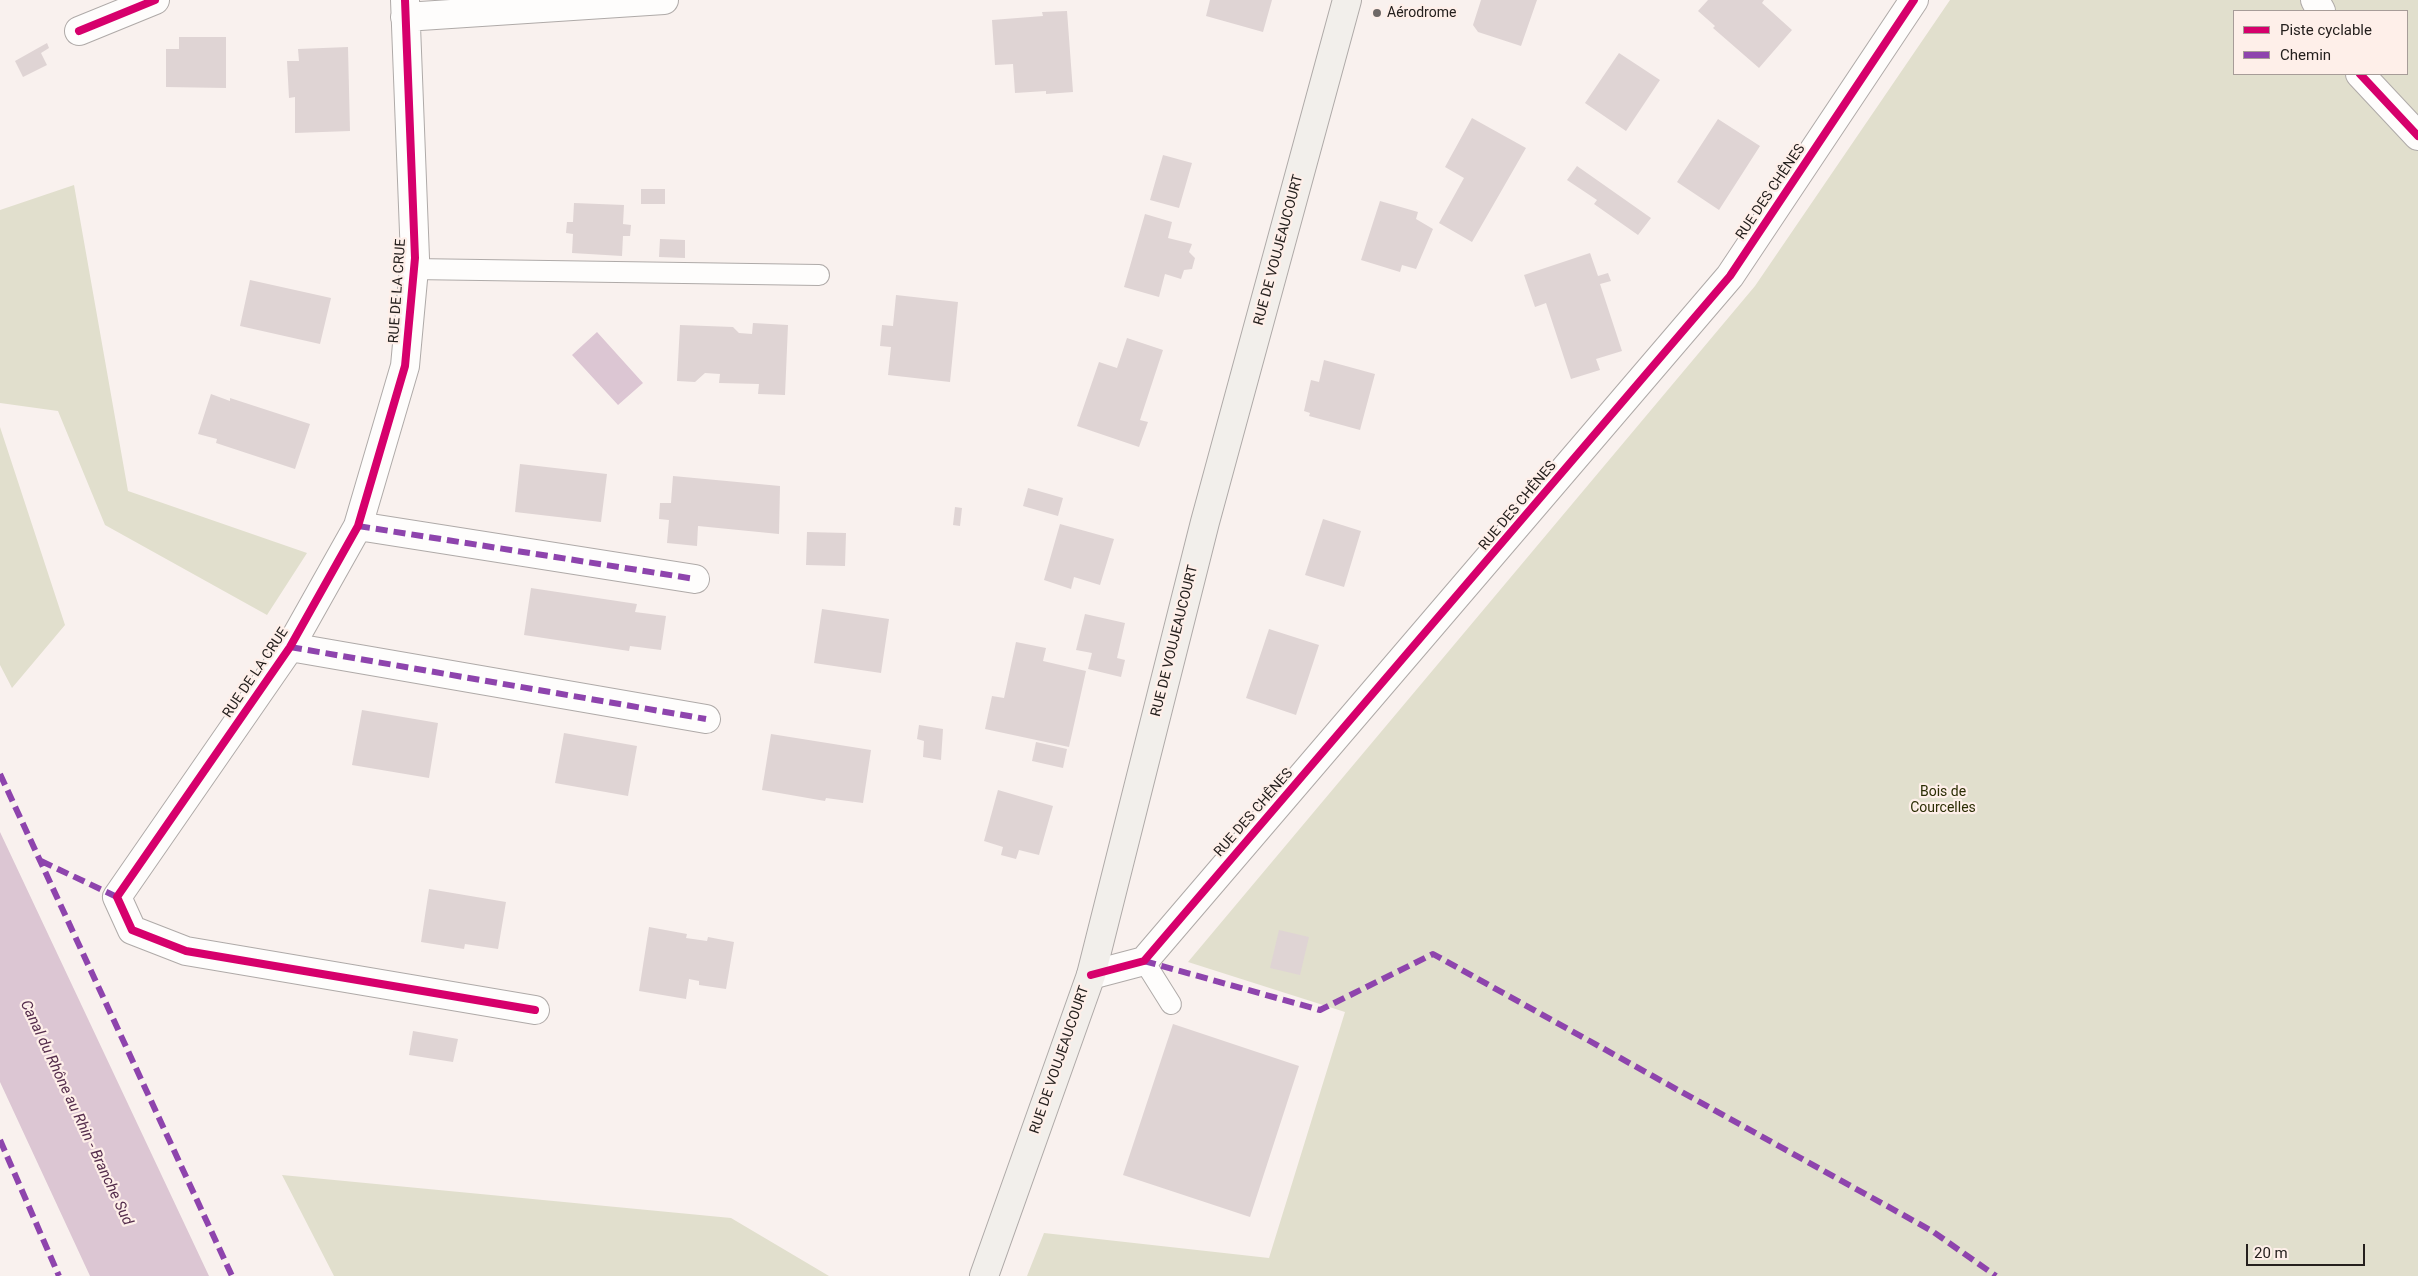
<!DOCTYPE html>
<meta charset="utf-8">
<style>
body{margin:0}
#map{position:relative;width:2418px;height:1276px;overflow:hidden;background:#f9f1ee;font-family:Roboto,sans-serif}
canvas{display:block}
.legend{position:absolute;left:2233px;top:10px;width:175px;height:65px;box-sizing:border-box;background:#feefe9;border:1px solid #a79c98;margin:0;padding:6px 9px;list-style:none;font-size:15px;color:#25201e}
.legend li{display:flex;align-items:center;gap:10px;height:25px}
.legend b{width:25px;border:1px solid #a79c98}
.scale{position:absolute;left:2246px;top:1244px;width:119px;height:22px;box-sizing:border-box;border:2px solid #25201e;border-top:0;padding-left:6px;font-size:15px;line-height:18px;white-space:nowrap;color:#25201e;-webkit-text-stroke:4px #feefe9;paint-order:stroke}
</style>
<div id="map">
<canvas width="2418" height="1276"></canvas>
<ul class="legend">
<li><b style="height:6px;background:#d6006c"></b>Piste cyclable</li>
<li><b style="height:6px;background:#8e44ad"></b>Chemin</li>
</ul>
<div class="scale">20 m</div>
</div>
<script>
const ctx = document.querySelector('canvas').getContext('2d');
ctx.lineJoin = 'round';
function fill(path, color) {
  ctx.fillStyle = color;
  ctx.fill(path, 'evenodd');
}
function toPath(rows) {
  const path = new Path2D();
  for (const r of rows) {
    path.moveTo(r[0], r[1]);
    for (let i = 2; i < r.length; i += 2) path.lineTo(r[i], r[i + 1]);
  }
  return path;
}
function stroke(path, color, width, dash) {
  ctx.strokeStyle = color;
  ctx.lineWidth = width;
  ctx.lineCap = dash ? 'butt' : 'round';
  ctx.setLineDash(dash || []);
  ctx.stroke(path);
}
function label(font, color, halo, rows, align = 'center') {
  ctx.font = font + ' Roboto,sans-serif';
  ctx.lineWidth = 4.5;
  ctx.setLineDash([]);
  ctx.textBaseline = 'middle';
  ctx.strokeStyle = halo;
  ctx.fillStyle = color;
  for (const [text, x, y, turn = 0] of rows) {
    ctx.save();
    ctx.translate(x, y);
    ctx.rotate((+turn || 0) * Math.PI / 180);
    ctx.textAlign = isNaN(turn) ? turn : align;
    if (halo) ctx.strokeText(text, 0, 0);
    ctx.fillText(text, 0, 0);
    ctx.restore();
  }
}
const green = toPath([
 [1950,0,2418,0,2418,1276,1027,1276,1044,1233,1269,1258,1345,1012,1188,962,1755,286],
 [2234,11,2407,11,2407,74,2234,74],
 [74,185,128,491,307,553,267,615,105,525,58,411,0,403,0,210],
 [0,427,65,625,12,688,0,665],
 [282,1175,731,1218,829,1276,334,1276]
]);
const water = toPath([
 [597,332,643,383,618,405,572,355],
 [0,832,209,1276,90,1276,0,1082]
]);
const building = toPath([
 [1210,0,1272,0,1263,32,1206,16],
 [1481,0,1537,0,1521,46,1478,32,1473,25],
 [1708,0,1764,0,1762,3,1792,30,1759,68,1713,28,1715,26,1698,11],
 [1067,11,1073,92,1046,94,1046,91,1015,93,1013,64,995,65,992,20,1043,16,1042,12],
 [179,37,226,37,226,88,166,87,166,49,179,49],
 [47,43,49,48,41,53,47,65,23,77,15,61],
 [348,47,350,131,295,133,295,97,289,98,287,61,299,61,298,49],
 [1619,53,1660,80,1626,131,1585,103],
 [1472,118,1526,148,1472,242,1439,223,1464,178,1445,167],
 [1718,119,1760,146,1719,210,1677,182],
 [1163,155,1192,163,1179,208,1150,200],
 [1577,166,1651,218,1638,235,1594,204,1597,200,1567,180],
 [641,189,665,189,665,204,641,204],
 [1380,201,1418,212,1416,219,1433,229,1416,269,1402,265,1400,272,1361,260],
 [574,203,624,205,623,224,631,225,630,236,623,236,622,256,572,253,573,234,566,233,567,222,573,222],
 [1145,214,1172,222,1168,238,1192,244,1189,252,1195,258,1192,269,1184,270,1181,279,1165,274,1159,297,1124,287],
 [660,239,685,240,685,258,659,257],
 [1590,253,1598,276,1608,273,1611,281,1600,284,1622,351,1596,359,1600,370,1571,379,1546,303,1535,307,1524,275],
 [250,280,331,298,320,344,240,326],
 [896,295,958,302,950,382,888,375,891,347,880,346,882,325,893,326],
 [753,323,788,325,785,395,758,394,759,384,719,383,720,374,705,373,695,382,677,381,680,325,733,327,739,333,752,334],
 [1127,338,1163,350,1140,420,1148,422,1139,447,1077,426,1099,362,1117,368],
 [1324,360,1375,374,1360,430,1309,416,1310,413,1304,411,1311,380,1319,382],
 [211,394,230,401,230,398,310,424,295,469,216,443,217,439,198,434],
 [520,464,607,474,601,522,515,512],
 [673,476,780,486,779,534,698,526,697,546,667,543,669,520,659,519,660,503,671,503],
 [1028,488,1063,498,1058,516,1023,506],
 [955,507,962,508,960,526,953,525],
 [1323,519,1361,531,1344,587,1305,575],
 [1060,524,1114,539,1100,585,1074,577,1071,589,1044,580],
 [807,532,846,533,845,566,806,565],
 [531,588,637,604,635,612,666,616,661,650,630,646,629,651,524,635],
 [822,609,889,619,881,673,814,663],
 [1085,614,1125,623,1117,658,1125,660,1121,677,1088,669,1092,653,1076,650],
 [1269,629,1319,645,1296,715,1246,698],
 [1016,642,1046,648,1043,661,1086,671,1069,747,985,729,992,696,1004,698],
 [362,710,438,723,429,778,352,765],
 [919,725,943,729,941,760,923,757,924,741,917,739],
 [564,733,637,746,628,796,555,783],
 [771,734,871,750,863,803,826,798,825,801,762,790],
 [1036,742,1067,749,1063,768,1032,761],
 [998,790,1053,806,1039,855,1019,850,1016,859,1001,855,1003,847,984,841],
 [429,889,506,902,498,949,465,944,464,949,421,942],
 [649,927,687,934,686,938,707,941,708,937,734,942,726,989,699,985,699,981,689,979,686,999,639,991],
 [1279,930,1309,937,1300,975,1270,968],
 [1173,1024,1299,1066,1250,1217,1123,1175],
 [413,1031,458,1039,453,1062,409,1055]
]);
const service = toPath([
 [413,269,819,275],
 [1144,961,1171,1004]
]);
const minor = toPath([
 [405,0,415,258,405,366,358,526,290,647,117,897,132,930,186,951,535,1010],
 [405,17,664,0],
 [79,31,155,0],
 [358,526,695,579],
 [290,647,706,719],
 [1091,975,1144,961,1730,276,1914,0]
]);
const tertiary = toPath([
 [2315,0,2321,11],
 [2360,74,2418,136]
]);
const secondary = toPath([
 [984,1276,1091,975,1205,522,1347,0]
]);
const quiet = toPath([
 [358,526,695,579],
 [290,647,706,719],
 [0,774,232,1276],
 [41,861,117,897],
 [1144,961,1320,1010,1433,954,1932,1231,1996,1276],
 [0,1140,59,1276]
]);
const cycleway = toPath([
 [405,0,415,258,405,366,358,526,290,647,117,897,132,930,186,951,535,1010],
 [79,31,155,0],
 [2360,74,2418,136],
 [1091,975,1144,961,1730,276,1914,0]
]);
const markers = [
 [1377,13,5,"#6f6967"]
];
const poiNames = [
 ["Aérodrome",1387,13]
];
const streetNames = [
 ["RUE DES CHÊNES",1771,192,-56],
 ["RUE DE VOUJEAUCOURT",1279,250,-75],
 ["RUE DE LA CRUE",398,291,-86],
 ["RUE DES CHÊNES",1518,506,-50],
 ["RUE DE VOUJEAUCOURT",1175,641,-76],
 ["RUE DE LA CRUE",256,673,-56],
 ["RUE DES CHÊNES",1254,813,-49],
 ["RUE DE VOUJEAUCOURT",1060,1060,-71]
];
const parkNames = [
 ["Bois de",1943,792],
 ["Courcelles",1943,808]
];
const waterNames = [
 ["Canal du Rhône au Rhin - Branche Sud",76,1113,65]
];
fill(green, '#e1dfcd');
fill(water, '#dcc6d3');
fill(building, '#dfd4d4');
stroke(service, '#afaaa8', 22);
stroke(minor, '#afaaa8', 30);
stroke(tertiary, '#afaaa8', 30);
stroke(secondary, '#afaaa8', 30);
stroke(service, '#fefdfc', 20);
stroke(minor, '#fefdfc', 28);
stroke(tertiary, '#fefdfc', 28);
stroke(secondary, '#f2efeb', 28);
stroke(quiet, '#8e44ad', 6, [12, 6]);
stroke(cycleway, '#d6006c', 8);
for (const [x, y, r, color] of markers) {
  const dot = new Path2D();
  dot.arc(x, y, r, 0, 2 * Math.PI);
  ctx.fillStyle = color;
  ctx.fill(dot);
  stroke(dot, '#feefe9', 2);
}
label('14px', '#25201e', '#feefe9', poiNames, 'left');
label('14px', '#25201e', '#feefe9', streetNames);
label('14px', '#2b2d04', '#feefe9', parkNames);
label('italic 15px', '#542c4b', '#feefe9', waterNames);
</script>
